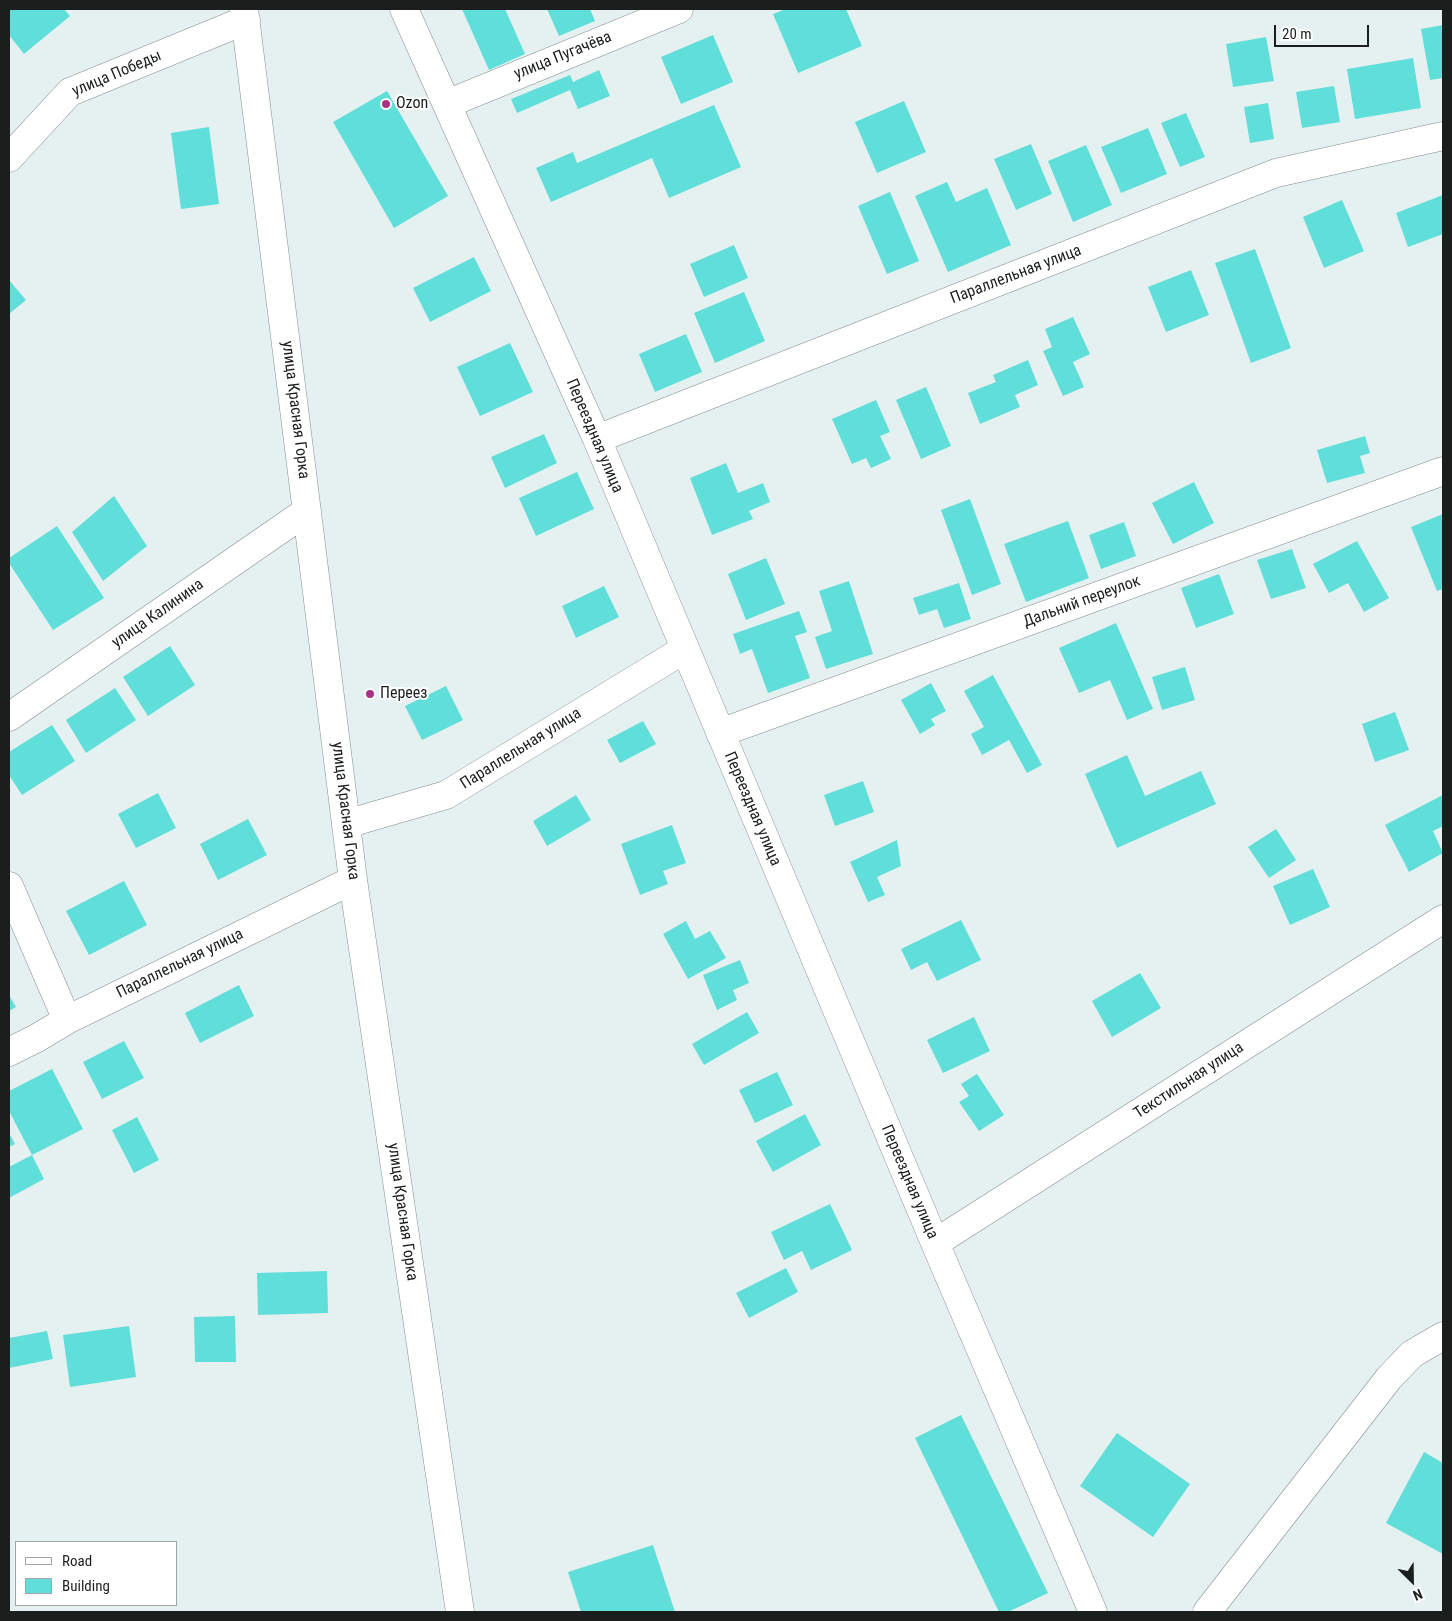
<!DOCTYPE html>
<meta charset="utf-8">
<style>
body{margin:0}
#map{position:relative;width:1452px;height:1621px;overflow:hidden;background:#e5f1f0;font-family:"Roboto Condensed",sans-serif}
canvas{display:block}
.frame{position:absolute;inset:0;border:10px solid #1a1e1d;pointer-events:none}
.legend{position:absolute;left:15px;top:1541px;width:162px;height:65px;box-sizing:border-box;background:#fff;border:1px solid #a3a5a5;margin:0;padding:6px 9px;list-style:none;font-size:15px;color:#1a1e1d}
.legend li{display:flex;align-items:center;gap:10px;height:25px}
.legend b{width:25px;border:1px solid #a3a5a5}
.north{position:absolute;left:1387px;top:1556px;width:50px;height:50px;-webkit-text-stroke:4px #fff;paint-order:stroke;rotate:157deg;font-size:14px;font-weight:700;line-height:20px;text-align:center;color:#1a1e1d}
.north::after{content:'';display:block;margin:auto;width:18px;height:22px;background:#1a1e1d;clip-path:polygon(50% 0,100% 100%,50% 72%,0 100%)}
.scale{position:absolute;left:1274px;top:25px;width:95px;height:22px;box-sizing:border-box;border:2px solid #1a1e1d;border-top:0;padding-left:6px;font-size:15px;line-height:18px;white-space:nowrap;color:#1a1e1d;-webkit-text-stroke:4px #fff;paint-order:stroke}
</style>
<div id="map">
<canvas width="1452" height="1621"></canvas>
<div class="frame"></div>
<ul class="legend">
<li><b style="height:6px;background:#fff"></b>Road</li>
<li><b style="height:14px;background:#60ded9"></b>Building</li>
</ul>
<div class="north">N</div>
<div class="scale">20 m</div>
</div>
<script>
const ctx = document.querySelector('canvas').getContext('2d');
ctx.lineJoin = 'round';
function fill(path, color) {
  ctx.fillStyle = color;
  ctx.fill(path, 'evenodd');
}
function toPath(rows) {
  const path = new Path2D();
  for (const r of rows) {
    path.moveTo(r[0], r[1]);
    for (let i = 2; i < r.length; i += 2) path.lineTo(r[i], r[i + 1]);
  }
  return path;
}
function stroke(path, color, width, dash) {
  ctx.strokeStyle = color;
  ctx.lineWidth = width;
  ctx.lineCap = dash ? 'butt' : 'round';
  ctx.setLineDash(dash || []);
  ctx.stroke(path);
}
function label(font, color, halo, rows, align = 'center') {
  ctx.font = font + ' "Roboto Condensed",sans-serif';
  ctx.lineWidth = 4;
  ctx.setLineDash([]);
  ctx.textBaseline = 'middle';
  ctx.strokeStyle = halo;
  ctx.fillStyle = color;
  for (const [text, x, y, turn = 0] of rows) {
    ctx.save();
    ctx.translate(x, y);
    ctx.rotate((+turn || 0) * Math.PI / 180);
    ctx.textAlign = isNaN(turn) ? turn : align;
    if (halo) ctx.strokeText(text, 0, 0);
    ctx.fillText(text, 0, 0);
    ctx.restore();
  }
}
const building = toPath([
 [9,9,64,9,70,16,24,54,9,35],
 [462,9,505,9,525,54,489,70],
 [547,9,590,9,595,21,559,36],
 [786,9,846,9,862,46,798,73,773,14],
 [1443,25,1443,78,1430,80,1421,29],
 [713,35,733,82,681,104,661,57],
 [1266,37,1274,81,1233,87,1226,44],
 [1413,58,1421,108,1355,119,1347,69],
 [599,70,610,96,578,109,570,90,517,113,511,99,570,75,573,82],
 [1334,86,1340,122,1302,128,1296,92],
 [387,91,448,196,394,228,333,122],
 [904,101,926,152,877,173,855,122],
 [1268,103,1274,139,1250,143,1244,107],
 [714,105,741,167,669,198,652,158,551,202,536,168,573,152,577,163],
 [1186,113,1205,157,1180,167,1161,123],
 [209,127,219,204,181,209,171,133],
 [1148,128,1167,174,1121,193,1101,147],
 [1031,144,1052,194,1016,210,994,159],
 [1086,145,1112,205,1073,222,1048,161],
 [947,182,956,202,987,188,1011,245,948,272,915,196],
 [890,192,919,261,887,274,858,206],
 [1443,195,1443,234,1408,247,1396,213],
 [1342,200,1364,251,1324,268,1303,217],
 [734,245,748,278,704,297,690,264],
 [1255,249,1291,348,1251,363,1215,263],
 [474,257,491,291,430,322,413,288],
 [1191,270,1209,315,1166,332,1148,287],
 [9,280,26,300,9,314],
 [744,292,765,341,715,363,694,313],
 [1073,317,1090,354,1073,362,1084,387,1063,396,1043,351,1052,347,1045,329],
 [686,334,702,372,655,392,639,354],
 [510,343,533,392,480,416,457,367],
 [1028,360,1038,385,1015,395,1020,407,980,424,968,393,996,382,993,375],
 [926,387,951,446,921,459,896,400],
 [876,400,890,432,880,436,891,459,871,468,866,458,852,464,832,419],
 [544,434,557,463,505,488,491,457],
 [1365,436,1370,453,1360,456,1365,473,1327,483,1317,450],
 [726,463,738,493,763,483,770,502,749,511,753,519,712,535,690,478],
 [577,472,594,509,536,536,519,498],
 [1194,482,1214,523,1173,544,1152,503],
 [114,496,147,546,103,581,72,532],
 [970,499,1001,584,972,595,941,510],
 [1443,514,1443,589,1437,591,1411,527],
 [1068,521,1089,578,1026,602,1004,544],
 [1124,522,1136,556,1101,569,1089,535],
 [57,526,104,598,53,630,9,563,9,558],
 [1357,541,1389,598,1364,612,1348,583,1329,593,1313,564],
 [1292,549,1306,588,1271,599,1257,560],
 [766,558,785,604,746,620,728,574],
 [1219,574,1234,614,1196,628,1181,588],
 [849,581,873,654,826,669,815,637,832,631,819,591],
 [959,583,971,619,944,628,937,609,919,615,913,598],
 [604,586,619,617,576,638,562,606],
 [799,611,807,632,795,636,810,678,768,693,752,649,740,654,733,634],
 [1116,623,1153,709,1127,720,1110,680,1079,693,1059,648],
 [170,646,195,685,148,716,123,677],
 [1185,667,1195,700,1162,710,1152,677],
 [993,675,1042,765,1027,773,1009,740,982,755,971,734,984,727,964,691],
 [931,683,946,711,931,719,935,725,920,734,901,700],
 [446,686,463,720,422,740,405,706],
 [115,688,136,720,86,753,66,720],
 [1395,712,1409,750,1375,762,1362,724],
 [643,721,656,744,620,763,607,740],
 [52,725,75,761,22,795,9,775,9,752],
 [1127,755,1145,796,1201,771,1216,804,1117,848,1085,774],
 [863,781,874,812,835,826,824,795],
 [158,793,176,828,136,848,118,814],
 [576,795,591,820,547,846,533,821],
 [1443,795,1443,826,1433,831,1443,853,1409,872,1385,825],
 [248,819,267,855,218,880,200,844],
 [672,825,686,863,663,871,668,884,640,895,621,844],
 [1276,829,1296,860,1269,878,1248,847],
 [897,840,901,866,877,877,885,895,868,902,850,862],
 [1313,869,1330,907,1290,925,1273,886],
 [124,881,147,925,89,955,66,911],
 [961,920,981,960,937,981,927,962,911,970,901,949],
 [686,921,695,939,710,931,726,958,688,979,663,934],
 [740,960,749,983,733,990,737,1000,717,1010,703,975],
 [1140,973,1161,1008,1112,1037,1092,1001],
 [239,985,254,1016,200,1043,185,1013],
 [9,995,16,1007,9,1011],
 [747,1012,759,1033,704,1065,692,1044],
 [974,1017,990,1051,943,1073,927,1040],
 [124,1041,144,1078,102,1099,83,1062],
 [52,1069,83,1129,32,1155,9,1111,9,1091],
 [777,1072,793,1105,755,1123,739,1090],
 [977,1074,1004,1115,979,1131,959,1102,969,1096,961,1084],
 [805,1114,821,1145,773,1172,756,1141],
 [137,1117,159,1160,134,1173,112,1130],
 [9,1133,15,1144,9,1147],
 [32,1155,44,1179,9,1198,9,1167],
 [830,1204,852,1250,811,1270,802,1251,784,1260,771,1232],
 [786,1268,798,1292,749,1318,736,1293],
 [327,1271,328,1313,258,1315,257,1273],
 [235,1316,236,1362,195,1362,194,1317],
 [129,1326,136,1377,70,1387,63,1335],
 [47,1331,53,1359,9,1368,9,1338],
 [961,1415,1048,1593,1008,1612,999,1612,915,1438],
 [1117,1433,1190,1484,1153,1537,1080,1486],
 [1424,1452,1443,1463,1443,1554,1386,1523],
 [653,1545,675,1612,581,1612,568,1572]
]);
const minor = toPath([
 [244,9,353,880,460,1612],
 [404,9,597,439,935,1243,1093,1612],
 [447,104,679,9],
 [9,158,70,92,246,20],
 [597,439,1276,173,1443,136],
 [9,717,307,511],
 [720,733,1443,471],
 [346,824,446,795,685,649],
 [9,886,67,1020],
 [9,1052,37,1038,67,1020,353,880],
 [935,1243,1443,919],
 [1207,1612,1389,1378,1412,1354,1443,1336]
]);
const markers = [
 [386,104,5,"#a93186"],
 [370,694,5,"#a93186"]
];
const streetNames = [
 ["улица Пугачёва",563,56,-22],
 ["улица Победы",117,74,-23],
 ["Параллельная улица",1016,275,-21],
 ["улица Красная Горка",295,410,83],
 ["Переездная улица",594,436,67],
 ["Дальний переулок",1082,602,-20],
 ["улица Калинина",158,614,-35],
 ["Параллельная улица",521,749,-32],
 ["Переездная улица",752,809,67],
 ["улица Красная Горка",345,811,83],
 ["Параллельная улица",180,964,-26],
 ["Текстильная улица",1189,1081,-33],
 ["Переездная улица",909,1182,67],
 ["улица Красная Горка",402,1212,82]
];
const poiNames = [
 ["Ozon",396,104],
 ["Переез",380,694]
];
fill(building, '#60ded9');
stroke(minor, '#828d8c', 29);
stroke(minor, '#fff', 28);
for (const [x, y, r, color] of markers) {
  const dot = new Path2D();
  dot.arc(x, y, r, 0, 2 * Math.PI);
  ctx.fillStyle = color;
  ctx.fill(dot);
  stroke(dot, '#fff', 2);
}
label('16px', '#1a1e1d', '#fff', streetNames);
label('16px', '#1a1e1d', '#fff', poiNames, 'left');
</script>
